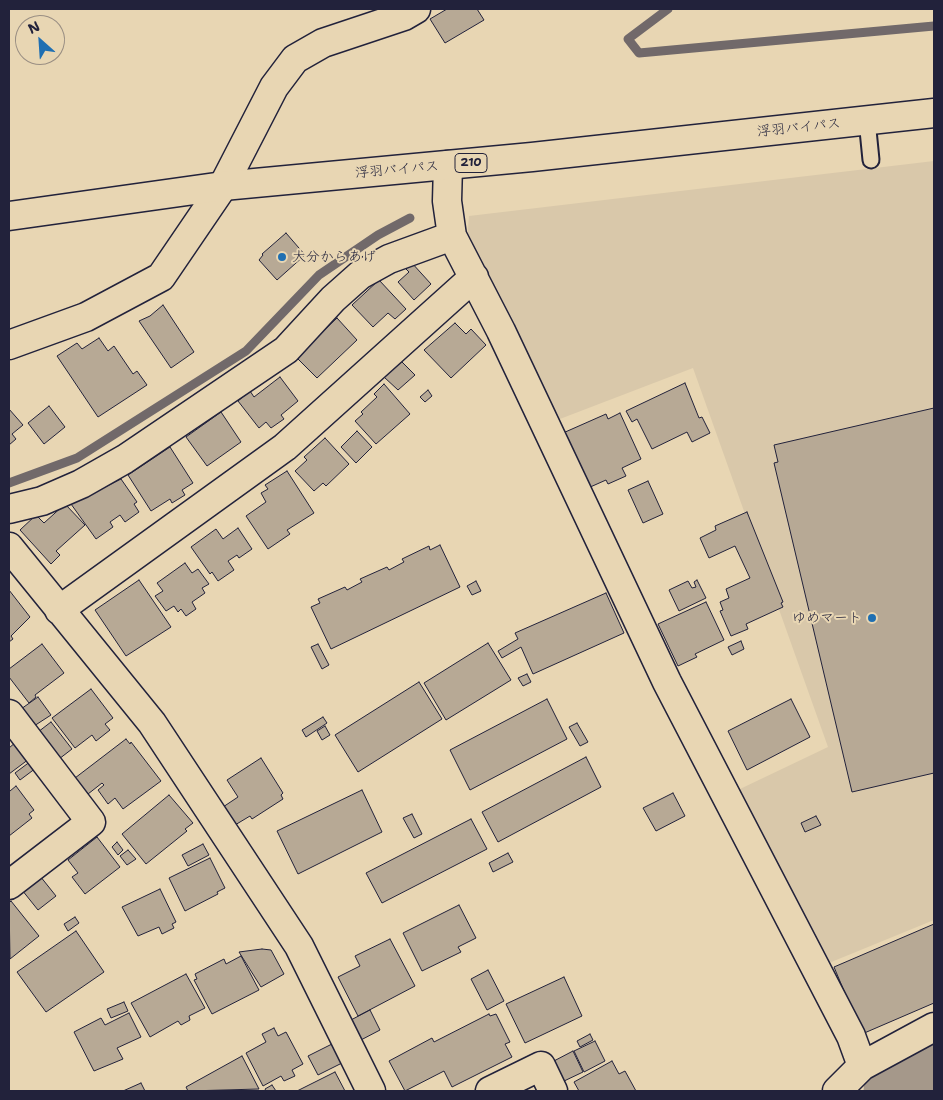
<!DOCTYPE html>
<meta charset="utf-8">
<style>
body{margin:0}
#map{position:relative;width:943px;height:1100px;overflow:hidden;background:#e8d6b3;font-family:"Shantell Sans",sans-serif}
canvas{display:block}
.frame{position:absolute;inset:0;border:10px solid #22223b;pointer-events:none}
.north{position:absolute;left:15px;top:15px;width:50px;height:50px;box-sizing:border-box;background:#e8d6b3;border:1px solid #998e83;border-radius:50%;rotate:334deg;font-size:14px;font-weight:700;line-height:20px;text-align:center;color:#22223b}
.north::after{content:'';display:block;margin:auto;width:18px;height:22px;background:#1f6fb2;clip-path:polygon(50% 0,100% 100%,50% 72%,0 100%)}
</style>
<div id="map">
<canvas width="943" height="1100"></canvas>
<div class="frame"></div>
<div class="north">N</div>
</div>
<script>
const ctx = document.querySelector('canvas').getContext('2d');
ctx.lineJoin = 'round';
function fill(path, color) {
  ctx.fillStyle = color;
  ctx.fill(path, 'evenodd');
}
function toPath(rows) {
  const path = new Path2D();
  for (const r of rows) {
    path.moveTo(r[0], r[1]);
    for (let i = 2; i < r.length; i += 2) path.lineTo(r[i], r[i + 1]);
  }
  return path;
}
function stroke(path, color, width, dash) {
  ctx.strokeStyle = color;
  ctx.lineWidth = width;
  ctx.lineCap = dash ? 'butt' : 'round';
  ctx.setLineDash(dash || []);
  ctx.stroke(path);
}
function label(font, color, halo, rows, align = 'center') {
  ctx.font = font + ' "Shantell Sans","Klee One",sans-serif';
  ctx.lineWidth = 4;
  ctx.setLineDash([]);
  ctx.textBaseline = 'middle';
  ctx.strokeStyle = halo;
  ctx.fillStyle = color;
  for (const [text, x, y, turn = 0] of rows) {
    ctx.save();
    ctx.translate(x, y);
    ctx.rotate((+turn || 0) * Math.PI / 180);
    ctx.textAlign = isNaN(turn) ? turn : align;
    if (halo) ctx.strokeText(text, 0, 0);
    ctx.fillText(text, 0, 0);
    ctx.restore();
  }
}
const built = toPath([
 [934,161,934,920,824,965,740,789,828,747,693,368,552,422,467,241,469,216]
]);
const stream = toPath([
 [668,9,628,39,639,53,934,26],
 [9,483,77,458,246,351,319,275,378,235,410,218]
]);
const river = toPath([
 [889,1091,934,1066]
]);
const building = toPath([
 [447,9,477,9,484,20,445,43,430,19,447,9],
 [286,233,305,255,277,280,259,260,263,255,262,254,286,233],
 [411,262,431,284,414,300,398,282,409,272,405,268,411,262],
 [379,280,406,309,395,319,388,313,373,327,352,305,379,280],
 [163,305,194,352,171,368,139,321,150,316,163,305],
 [337,318,357,340,317,378,296,357,337,318],
 [455,323,466,334,471,329,486,345,451,378,424,350,455,323],
 [99,338,108,351,114,346,133,374,137,371,147,385,98,417,57,356,77,343,82,349,99,338],
 [401,361,415,375,398,390,384,377,401,361],
 [280,377,298,401,281,415,284,419,271,428,266,422,259,428,238,401,250,391,254,397,280,377],
 [685,383,699,418,702,417,710,433,692,442,687,432,652,449,637,419,632,422,626,411,685,383],
 [384,384,410,414,376,444,355,421,363,414,361,412,377,397,374,394,384,384],
 [428,390,432,396,425,402,420,397,428,390],
 [49,406,65,427,44,444,28,423,49,406],
 [934,408,934,773,852,792,774,463,778,462,774,445,934,408],
 [9,409,23,425,12,434,16,439,9,445,9,409],
 [221,412,241,442,207,466,186,437,221,412],
 [620,413,641,459,622,468,626,476,608,484,606,480,588,488,563,433,606,414,608,419,620,413],
 [357,431,372,447,356,463,341,447,357,431],
 [325,438,349,464,326,486,323,483,314,491,295,471,307,460,304,457,325,438],
 [170,447,193,483,182,490,185,495,172,503,170,499,151,511,128,475,170,447],
 [287,471,314,513,287,530,290,534,268,549,246,516,266,502,261,493,268,489,265,485,287,471],
 [121,479,137,502,134,504,139,512,125,522,120,515,110,522,113,527,96,539,71,504,121,479],
 [648,481,663,514,643,523,628,490,648,481],
 [65,504,85,525,56,551,60,555,51,564,20,530,36,515,44,523,65,504],
 [747,512,783,602,781,603,783,607,746,624,748,629,731,636,720,611,723,610,720,602,729,598,726,589,750,578,735,546,709,558,700,538,716,530,715,526,747,512],
 [238,528,252,549,239,558,237,555,228,561,234,570,218,581,212,572,210,574,191,547,216,529,223,539,238,528],
 [440,545,460,587,331,649,311,607,320,603,318,599,345,587,347,590,362,582,360,579,387,567,389,570,404,562,402,559,429,546,430,550,440,545],
 [185,563,192,573,198,569,209,584,202,588,205,593,192,602,196,609,186,616,181,609,178,612,174,606,166,611,155,596,163,591,157,583,185,563],
 [139,580,171,627,126,656,95,610,139,580],
 [697,580,706,598,679,611,669,590,688,581,692,588,696,587,694,582,697,580],
 [476,581,481,591,472,595,467,586,476,581],
 [9,590,30,617,11,636,13,639,9,642,9,590],
 [606,593,624,633,533,674,521,647,502,658,498,651,518,639,515,633,606,593],
 [706,602,724,640,695,654,697,657,678,666,658,624,706,602],
 [741,641,744,649,732,655,728,647,741,641],
 [488,643,511,680,446,720,424,683,488,643],
 [42,644,64,673,35,695,36,697,29,703,9,677,9,669,42,644],
 [318,644,329,665,322,669,311,647,318,644],
 [527,674,531,682,523,686,518,678,527,674],
 [419,682,442,719,358,772,335,735,419,682],
 [91,689,113,718,105,724,110,730,96,741,92,735,75,748,52,718,91,689],
 [38,697,51,715,34,726,21,709,38,697],
 [547,699,567,739,470,790,450,750,547,699],
 [791,699,810,737,747,770,728,731,791,699],
 [323,717,327,723,306,737,302,730,323,717],
 [51,722,72,749,59,759,38,732,51,722],
 [577,723,588,742,580,746,569,727,577,723],
 [325,726,330,735,322,740,317,731,325,726],
 [126,739,130,744,131,742,161,781,123,809,115,798,108,804,98,790,104,785,102,783,88,794,75,778,126,739],
 [16,742,29,759,9,774,9,748,16,742],
 [586,757,601,787,498,842,482,812,586,757],
 [261,758,283,793,281,795,283,799,252,819,250,816,235,825,223,807,238,797,227,780,261,758],
 [31,761,36,768,20,780,15,773,31,761],
 [16,786,34,810,29,814,32,818,9,836,9,789,10,791,16,786],
 [362,790,382,832,298,874,277,831,362,790],
 [673,793,685,816,656,831,643,808,673,793],
 [169,795,193,823,185,829,187,831,146,864,122,834,169,795],
 [412,814,422,834,414,838,403,818,412,814],
 [816,816,821,825,805,832,801,823,816,816],
 [471,819,487,849,382,903,366,873,471,819],
 [97,837,120,867,85,894,72,877,78,873,68,860,97,837],
 [117,842,123,850,118,855,112,847,117,842],
 [203,844,209,855,188,866,182,855,203,844],
 [128,850,136,859,127,865,120,856,128,850],
 [508,853,513,862,493,872,489,863,508,853],
 [210,858,225,888,217,892,218,894,185,911,169,878,210,858],
 [40,876,56,896,38,910,22,890,40,876],
 [160,889,176,922,172,924,174,928,162,934,159,927,138,936,122,907,160,889],
 [11,901,39,936,10,959,9,903,11,901],
 [459,905,476,938,458,947,461,952,422,971,403,933,459,905],
 [75,917,79,923,68,931,64,924,75,917],
 [934,924,934,1003,862,1034,834,967,934,924],
 [76,931,104,972,46,1012,17,972,76,931],
 [390,939,415,986,358,1016,338,977,360,966,355,956,390,939],
 [262,949,271,950,284,974,261,987,239,952,262,949],
 [241,956,259,990,212,1014,194,980,197,979,195,974,224,959,226,964,241,956],
 [488,970,504,1001,487,1010,471,979,488,970],
 [186,974,205,1008,189,1016,190,1020,181,1025,178,1021,150,1037,131,1003,186,974],
 [564,977,582,1016,525,1043,506,1004,564,977],
 [124,1002,128,1011,111,1018,107,1009,124,1002],
 [370,1010,380,1030,359,1041,349,1021,370,1010],
 [129,1013,141,1037,117,1048,123,1059,94,1071,74,1032,101,1018,105,1025,129,1013],
 [489,1014,490,1016,496,1014,510,1042,505,1044,512,1057,452,1087,444,1071,405,1091,389,1061,432,1038,434,1042,489,1014],
 [274,1028,278,1036,286,1032,303,1064,292,1070,295,1076,284,1081,281,1076,263,1086,246,1053,266,1042,262,1034,274,1028],
 [590,1034,593,1040,580,1047,577,1041,590,1034],
 [595,1041,605,1061,584,1072,574,1051,595,1041],
 [332,1044,342,1063,318,1075,308,1056,332,1044],
 [573,1051,583,1072,562,1082,552,1062,573,1051],
 [242,1056,259,1089,188,1091,186,1087,242,1056],
 [612,1061,619,1074,625,1071,636,1091,579,1091,574,1082,612,1061],
 [335,1072,345,1091,297,1091,335,1072],
 [141,1083,145,1091,123,1091,141,1083],
 [272,1085,276,1091,266,1091,265,1089,272,1085]
]);
const lane = toPath([
 [867,120,871,160]
]);
const street = toPath([
 [448,165,447,201,452,236,501,331,667,682,851,1036,862,1066],
 [9,345,86,317,161,277,223,186,274,87,295,59,323,43,404,16,416,9],
 [9,509,42,501,81,484,125,459,286,350,333,299,360,275,389,259,452,236],
 [9,547,152,723,299,946,371,1091],
 [59,610,285,447,474,277],
 [9,714,91,822,9,885],
 [490,1091,541,1066,553,1091],
 [837,1091,862,1066,934,1027]
]);
const highway = toPath([
 [9,216,223,186,532,157,934,113]
]);
const markers = [
 [282,257,5,"#1f6fb2"],
 [872,618,5,"#1f6fb2"]
];
const shields = [
 [471,163,32]
];
const shieldNames = [
 ["210",471,163]
];
const streetNames = [
 ["浮羽バイパス",799,128,-6],
 ["浮羽バイパス",397,170,-5]
];
const poiNames = [
 ["大分からあげ",292,257],
 ["ゆめマート",862,618,"right"]
];
fill(built, '#d9c8aa');
stroke(stream, '#71696a', 9);
stroke(river, '#a5988a', 51);
fill(building, '#b7a995');
stroke(building, '#22223b', 1);
stroke(lane, '#22223b', 19);
stroke(street, '#22223b', 31);
stroke(highway, '#22223b', 31);
stroke(lane, '#e8d6b3', 15);
stroke(street, '#e8d6b3', 28);
stroke(highway, '#e8d6b3', 28);
for (const [x, y, r, color] of markers) {
  const dot = new Path2D();
  dot.arc(x, y, r, 0, 2 * Math.PI);
  ctx.fillStyle = color;
  ctx.fill(dot);
  stroke(dot, '#e8d6b3', 2);
}
for (const [x, y, w] of shields) {
  const box = new Path2D();
  box.roundRect(x - w / 2, y - 9.5, w, 19, 4);
  ctx.fillStyle = '#e8d6b3';
  ctx.fill(box);
  stroke(box, '#22223b', 1);
}
label('bold 12px', '#22223b', null, shieldNames);
label('14px', '#22223b', '#e8d6b3', streetNames);
label('14px', '#22223b', '#e8d6b3', poiNames, 'left');
</script>
